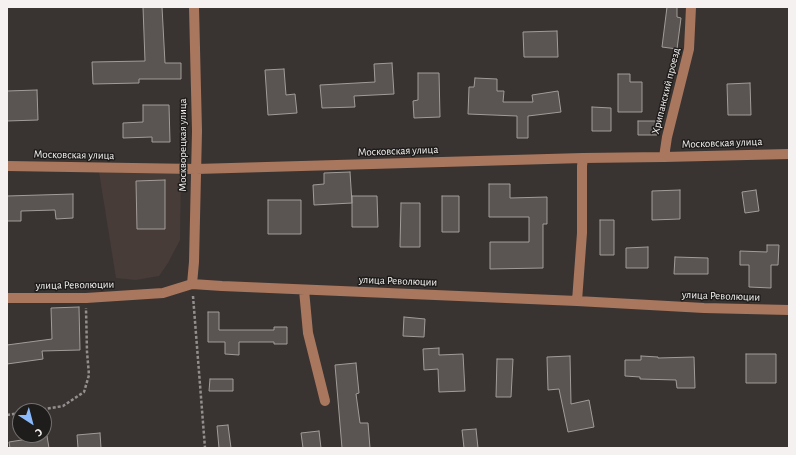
<!DOCTYPE html>
<meta charset="utf-8">
<style>
body{margin:0}
#map{position:relative;width:796px;height:455px;overflow:hidden;background:#393432;font-family:"Alegreya Sans",sans-serif}
canvas{display:block}
.frame{position:absolute;inset:0;border:8px solid #f4f1f0;pointer-events:none}
.north{position:absolute;left:12px;top:403px;width:40px;height:40px;box-sizing:border-box;background:#1f1d1c;border:1px solid #747271;border-radius:50%;rotate:144deg;font-size:11px;font-weight:700;line-height:16px;text-align:center;color:#f4f1f0}
.north::after{content:'';display:block;margin:auto;width:14px;height:18px;background:#8abafc;clip-path:polygon(50% 0,100% 100%,50% 72%,0 100%)}
</style>
<div id="map">
<canvas width="796" height="455"></canvas>
<div class="frame"></div>
<div class="north">С</div>
</div>
<script>
const ctx = document.querySelector('canvas').getContext('2d');
ctx.lineJoin = 'round';
function fill(path, color) {
  ctx.fillStyle = color;
  ctx.fill(path, 'evenodd');
}
function toPath(rows) {
  const path = new Path2D();
  for (const r of rows) {
    path.moveTo(r[0], r[1]);
    for (let i = 2; i < r.length; i += 2) path.lineTo(r[i], r[i + 1]);
  }
  return path;
}
function stroke(path, color, width, dash) {
  ctx.strokeStyle = color;
  ctx.lineWidth = width;
  ctx.lineCap = dash ? 'butt' : 'round';
  ctx.setLineDash(dash || []);
  ctx.stroke(path);
}
function label(font, color, halo, rows, align = 'center') {
  ctx.font = font + ' "Alegreya Sans",sans-serif';
  ctx.lineWidth = 3;
  ctx.setLineDash([]);
  ctx.textBaseline = 'middle';
  ctx.strokeStyle = halo;
  ctx.fillStyle = color;
  for (const [text, x, y, turn = 0] of rows) {
    ctx.save();
    ctx.translate(x, y);
    ctx.rotate((+turn || 0) * Math.PI / 180);
    ctx.textAlign = isNaN(turn) ? turn : align;
    if (halo) ctx.strokeText(text, 0, 0);
    ctx.fillText(text, 0, 0);
    ctx.restore();
  }
}
const built = toPath([
 [99,172,181,173,180,240,168,263,159,276,136,280,116,278]
]);
const building = toPath([
 [143,7,162,7,165,63,181,63,181,79,139,79,139,83,93,84,92,62,145,61,143,7],
 [667,7,677,7,677,17,681,18,677,49,662,47,667,7],
 [557,31,558,57,524,57,523,32,557,31],
 [392,63,394,94,354,96,355,107,322,108,320,85,375,82,374,64,392,63],
 [284,69,286,95,295,94,297,113,268,115,265,70,284,69],
 [418,73,439,73,440,117,414,118,413,101,418,100,418,73],
 [618,74,630,74,630,82,642,82,642,112,618,112,618,74],
 [475,78,497,79,497,91,504,91,503,102,533,102,532,95,558,91,561,112,528,116,528,138,517,138,517,116,468,114,469,87,474,87,475,78],
 [750,83,751,115,728,115,727,84,750,83],
 [37,90,38,120,7,121,7,91,37,90],
 [143,105,169,105,170,142,152,142,152,137,123,138,123,123,143,122,143,105],
 [592,107,611,108,611,131,592,131,592,107],
 [638,121,657,121,657,135,638,135,638,121],
 [350,172,352,203,314,205,313,185,324,184,324,173,350,172],
 [165,180,165,229,137,229,136,181,165,180],
 [489,184,510,184,510,198,547,197,547,224,543,224,543,268,490,269,490,242,529,242,529,217,489,217,489,184],
 [680,190,680,219,652,220,652,191,680,190],
 [756,190,759,211,745,213,742,192,756,190],
 [73,194,73,218,56,219,55,210,21,211,21,221,7,221,7,196,73,194],
 [352,196,377,196,378,227,352,227,352,196],
 [442,196,459,196,459,232,442,232,442,196],
 [268,200,301,200,301,234,268,234,268,200],
 [401,203,420,203,420,247,400,247,401,203],
 [600,220,614,220,614,255,600,255,600,220],
 [767,245,779,245,778,265,771,265,771,288,749,287,749,265,740,265,740,251,767,252,767,245],
 [648,247,648,268,626,268,626,248,648,247],
 [675,257,708,258,708,274,674,274,675,257],
 [79,307,80,350,42,351,43,359,7,364,7,345,52,339,51,308,79,307],
 [208,312,219,312,219,330,274,330,274,327,287,327,287,344,274,344,274,342,239,342,239,355,225,354,225,342,208,342,208,312],
 [404,317,425,319,424,337,403,336,404,317],
 [439,348,439,355,463,354,465,391,439,392,438,369,424,370,423,349,439,348],
 [746,354,776,354,776,383,746,383,746,354],
 [570,356,571,404,589,400,594,427,568,432,559,389,548,390,547,357,570,356],
 [641,356,658,357,658,358,694,357,695,388,677,388,676,380,640,379,640,377,625,376,625,360,641,360,641,356],
 [497,359,513,359,511,397,496,397,497,359],
 [356,363,359,393,356,394,360,423,368,423,370,448,342,448,335,365,356,363],
 [210,379,233,379,233,391,209,391,210,379],
 [228,425,231,448,219,448,217,426,228,425],
 [476,429,478,448,464,448,462,430,476,429],
 [319,431,321,448,303,448,301,433,319,431],
 [100,433,101,448,78,448,77,435,100,433],
 [47,436,49,448,10,448,9,442,47,436]
]);
const path = toPath([
 [193,296,205,448],
 [33,411,63,406,84,392,89,375,87,352,86,308],
 [7,415,20,413]
]);
const minor = toPath([
 [664,157,667,137,689,49,691,7],
 [7,166,196,169,583,158,664,157,789,154],
 [192,284,194,262,197,131,194,7],
 [304,290,308,333,325,401],
 [7,298,86,298,163,293,192,284,222,286,577,301,704,308,789,310],
 [577,301,582,233,582,166,583,158]
]);
const streetNames = [
 ["Хрипанский проезд",666,91,-76],
 ["Московская улица",722,143,-2],
 ["Москворецкая улица",183,145,-90],
 ["Московская улица",398,151,-2],
 ["Московская улица",74,155,1],
 ["улица Революции",398,281,2],
 ["улица Революции",75,285,-1],
 ["улица Революции",721,296,2]
];
fill(built, '#473c37');
fill(building, '#5a5552');
stroke(building, '#a29c99', 1);
stroke(path, '#938f8e', 2.5, [3, 2]);
stroke(minor, '#a9775e', 10);
label('11px', '#f4f1f0', '#1f1d1c', streetNames);
</script>
